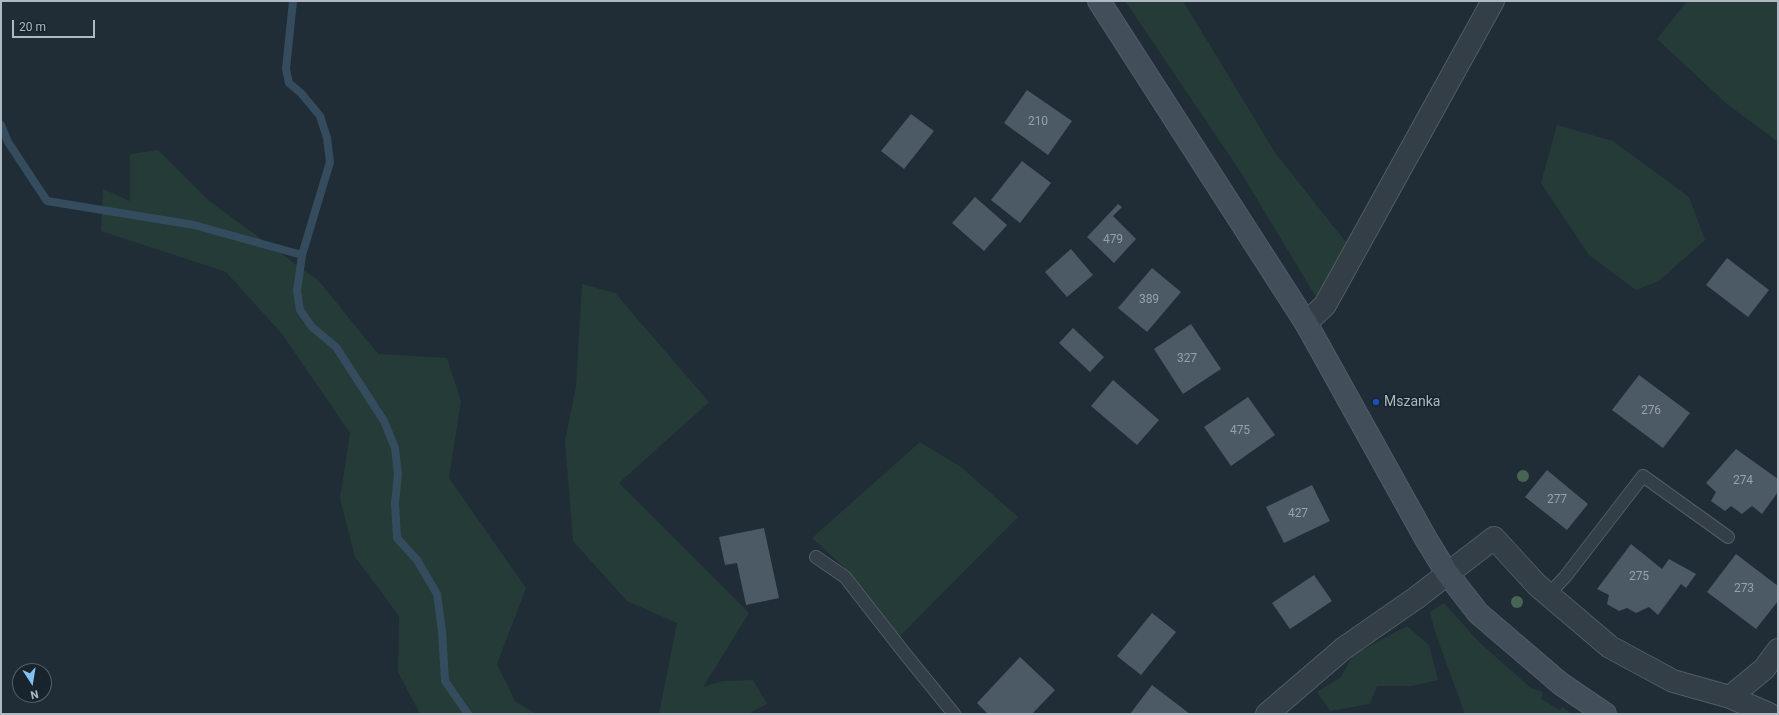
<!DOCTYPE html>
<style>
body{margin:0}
#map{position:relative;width:1779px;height:715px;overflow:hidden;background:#202d36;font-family:Roboto,sans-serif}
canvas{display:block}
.frame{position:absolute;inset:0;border:2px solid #aeb9c3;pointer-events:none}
.north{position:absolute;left:12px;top:663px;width:40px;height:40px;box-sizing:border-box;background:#19232b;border:1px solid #555f68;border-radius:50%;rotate:168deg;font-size:11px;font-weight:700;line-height:16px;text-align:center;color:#aeb9c3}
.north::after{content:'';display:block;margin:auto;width:14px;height:18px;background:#82c0f4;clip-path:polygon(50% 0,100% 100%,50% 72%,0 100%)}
.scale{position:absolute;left:12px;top:20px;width:83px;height:18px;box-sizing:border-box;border:2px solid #aeb9c3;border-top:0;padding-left:5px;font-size:12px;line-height:14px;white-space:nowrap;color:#aeb9c3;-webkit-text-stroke:3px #19232b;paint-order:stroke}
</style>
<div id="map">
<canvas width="1779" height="715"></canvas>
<div class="frame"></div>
<div class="north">N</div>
<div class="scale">20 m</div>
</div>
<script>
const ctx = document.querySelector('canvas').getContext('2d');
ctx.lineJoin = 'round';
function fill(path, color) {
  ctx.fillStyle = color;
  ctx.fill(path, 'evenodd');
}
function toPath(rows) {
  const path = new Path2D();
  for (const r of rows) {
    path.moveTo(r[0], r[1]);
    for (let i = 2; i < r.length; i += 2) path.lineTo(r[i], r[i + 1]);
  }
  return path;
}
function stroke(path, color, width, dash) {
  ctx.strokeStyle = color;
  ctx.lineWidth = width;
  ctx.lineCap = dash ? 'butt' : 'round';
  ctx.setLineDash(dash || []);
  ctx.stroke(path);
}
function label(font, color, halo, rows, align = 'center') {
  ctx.font = font + ' Roboto,sans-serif';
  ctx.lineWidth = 3;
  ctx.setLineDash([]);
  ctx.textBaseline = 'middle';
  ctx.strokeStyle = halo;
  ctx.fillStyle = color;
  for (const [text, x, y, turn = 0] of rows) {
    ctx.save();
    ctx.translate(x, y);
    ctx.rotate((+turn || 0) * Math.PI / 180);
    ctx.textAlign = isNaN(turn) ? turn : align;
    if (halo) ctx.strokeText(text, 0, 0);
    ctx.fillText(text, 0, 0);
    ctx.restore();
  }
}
const green = toPath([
 [1125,1,1183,1,1276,154,1349,246,1319,302,1240,171],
 [1687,1,1778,1,1778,142,1727,104,1657,39],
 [1557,125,1613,141,1689,197,1705,240,1659,281,1636,290,1589,255,1541,183],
 [158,150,208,200,319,281,378,354,447,358,461,401,449,478,526,588,497,664,515,701,536,714,420,714,398,672,399,616,355,557,340,499,350,433,282,334,226,272,101,231,103,189,130,201,130,154],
 [582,284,615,293,709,402,619,483,749,613,703,687,723,681,753,680,767,704,748,714,659,714,677,623,627,601,573,541,565,441,576,386],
 [920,442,961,467,1018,517,899,637,844,567,812,538],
 [1444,603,1480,643,1531,688,1543,692,1541,699,1560,710,1562,707,1572,714,1465,714,1435,632,1430,612],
 [1407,626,1429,645,1438,680,1412,686,1377,686,1370,704,1330,711,1317,692,1341,677,1353,655]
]);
const stream = toPath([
 [293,1,286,69,289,83,301,93,320,116,327,138,330,162,302,255,297,291,300,310,312,327,336,347,384,421,395,448,398,474,395,503,397,538,417,560,437,594,442,631,445,681,468,714],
 [1,125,8,142,47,201,194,225,302,255]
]);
const building = toPath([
 [1027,90,1072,121,1048,155,1004,123],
 [911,114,934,131,904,169,881,151],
 [1022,161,1051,183,1020,223,991,200],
 [975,197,1007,225,984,251,952,223],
 [1118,204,1122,207,1113,216,1136,239,1114,263,1087,237],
 [1071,249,1093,275,1067,297,1045,272],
 [1727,258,1769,290,1748,317,1706,285],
 [1152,268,1181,292,1147,332,1118,308],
 [1191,324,1221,369,1183,394,1154,349],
 [1073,328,1104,357,1090,372,1059,343],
 [1639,375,1690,413,1663,448,1612,410],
 [1113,380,1159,420,1137,445,1091,406],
 [1248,397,1275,435,1231,466,1204,427],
 [1736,449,1778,479,1778,492,1762,514,1752,506,1742,514,1731,506,1725,511,1711,501,1716,492,1706,483],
 [1547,470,1588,504,1567,530,1525,497],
 [1312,485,1330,521,1284,543,1266,507],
 [764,528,779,598,746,605,737,563,725,565,719,537],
 [1631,544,1662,569,1669,559,1696,574,1686,588,1681,584,1658,615,1649,607,1636,613,1627,608,1619,611,1607,604,1609,595,1597,589],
 [1736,554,1778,586,1778,601,1756,629,1707,592],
 [1314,575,1332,601,1290,629,1272,603],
 [1152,613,1176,632,1141,675,1117,656],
 [1020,657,1055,690,1032,714,988,714,977,703],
 [1152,685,1190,714,1130,714]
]);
const service = toPath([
 [816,557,845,577,906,655,954,714],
 [1548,595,1565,577,1643,476,1728,537]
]);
const minor = toPath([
 [1306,323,1325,305,1493,1],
 [1730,697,1764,669,1778,650],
 [1267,714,1344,648,1416,598,1494,538,1537,585,1610,647,1673,681,1730,697,1769,714]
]);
const secondary = toPath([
 [1099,1,1306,323,1426,539,1447,573,1478,613,1561,684,1605,714]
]);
const trees = [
 [1523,476],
 [1517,602]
];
const markers = [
 [1376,402,4,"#1a4fb4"]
];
const numberNames = [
 ["210",1038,122],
 ["479",1113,240],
 ["389",1149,300],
 ["327",1187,359],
 ["276",1651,411],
 ["475",1240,431],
 ["274",1743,481],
 ["277",1557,500],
 ["427",1298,514],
 ["275",1639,577],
 ["273",1744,589]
];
const poiNames = [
 ["Mszanka",1384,402]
];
fill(green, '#253b38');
stroke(stream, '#344c5d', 8);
fill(building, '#4b5a65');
stroke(service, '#515c64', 14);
stroke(minor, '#515c64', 24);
stroke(secondary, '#515c64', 24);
stroke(service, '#343e46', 12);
stroke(minor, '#343e46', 22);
stroke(secondary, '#424e59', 22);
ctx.fillStyle = '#466553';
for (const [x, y] of trees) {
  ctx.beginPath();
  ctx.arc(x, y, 6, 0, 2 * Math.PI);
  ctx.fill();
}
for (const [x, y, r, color] of markers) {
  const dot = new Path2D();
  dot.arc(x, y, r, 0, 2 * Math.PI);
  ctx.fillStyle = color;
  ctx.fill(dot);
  stroke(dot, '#19232b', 1.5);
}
label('12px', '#95a1ac', null, numberNames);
label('14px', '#aeb9c3', '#19232b', poiNames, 'left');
</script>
